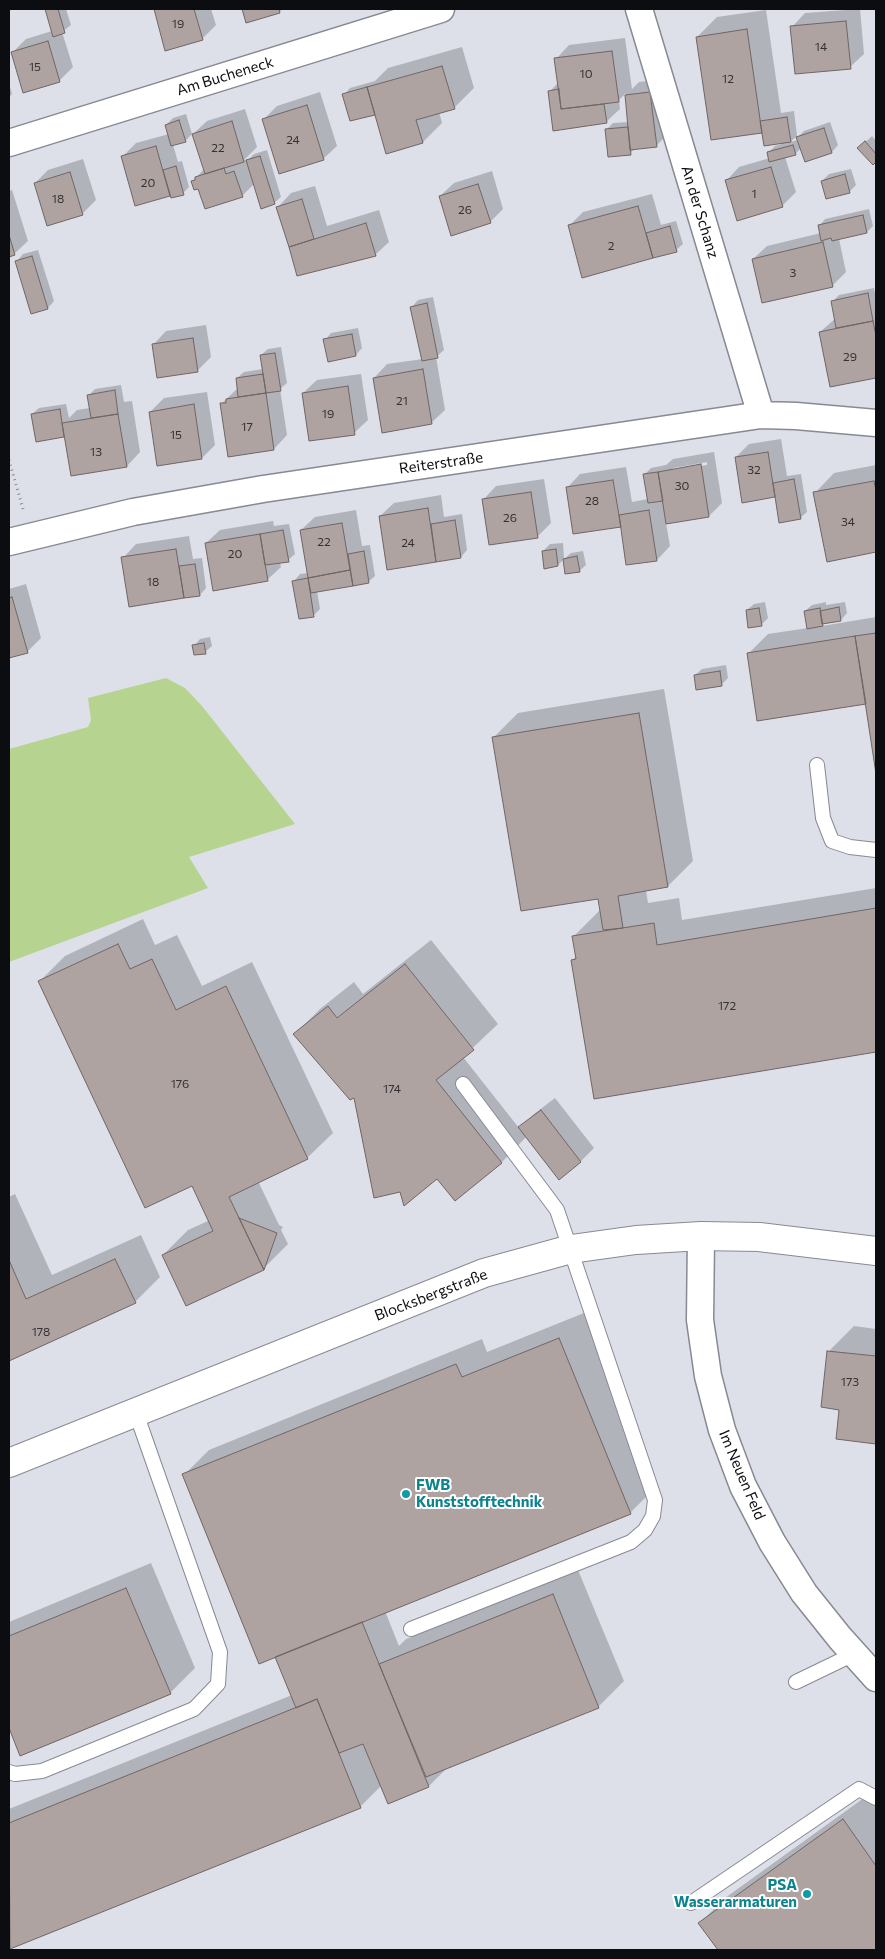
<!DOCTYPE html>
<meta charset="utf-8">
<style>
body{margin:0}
#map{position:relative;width:885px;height:1959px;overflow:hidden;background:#dde0e9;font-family:Commissioner,sans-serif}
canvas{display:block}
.frame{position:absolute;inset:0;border:10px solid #0c0d10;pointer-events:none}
</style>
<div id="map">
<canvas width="885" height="1959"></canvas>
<div class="frame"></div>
</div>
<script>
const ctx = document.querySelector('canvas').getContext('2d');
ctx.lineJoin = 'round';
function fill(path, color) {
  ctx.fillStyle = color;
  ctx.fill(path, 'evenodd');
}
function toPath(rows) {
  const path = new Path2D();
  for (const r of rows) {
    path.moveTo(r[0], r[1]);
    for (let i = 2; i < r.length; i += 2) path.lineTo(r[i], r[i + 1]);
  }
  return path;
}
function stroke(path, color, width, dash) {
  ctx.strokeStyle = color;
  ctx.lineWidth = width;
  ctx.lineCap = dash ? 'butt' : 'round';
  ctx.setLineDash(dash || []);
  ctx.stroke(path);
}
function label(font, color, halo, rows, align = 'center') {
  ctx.font = font + ' Commissioner,sans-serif';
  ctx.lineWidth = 4;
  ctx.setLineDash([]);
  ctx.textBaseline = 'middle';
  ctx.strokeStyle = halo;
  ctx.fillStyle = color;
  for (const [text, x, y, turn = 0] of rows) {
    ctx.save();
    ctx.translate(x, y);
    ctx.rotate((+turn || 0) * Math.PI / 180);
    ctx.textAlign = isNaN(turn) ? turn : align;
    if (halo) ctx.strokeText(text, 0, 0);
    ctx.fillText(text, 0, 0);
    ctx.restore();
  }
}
const green = toPath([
 [166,678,185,688,202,706,295,824,189,857,208,888,9,962,9,749,88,727,91,720,88,698]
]);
const shadow = toPath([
 [46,9,66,9,71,25,62,32,73,67,59,81,12,53,26,39,52,31],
 [155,9,211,9,216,25,202,39,166,49],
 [243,9,283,9,279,12,246,21],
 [860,9,864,54,850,67,792,27,805,13],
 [766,10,781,113,794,111,797,136,790,142,798,140,798,137,804,131,830,122,838,145,832,152,806,161,801,148,795,154,785,157,796,192,782,206,726,181,739,167,770,158,768,153,775,146,782,144,763,130,697,37,717,17],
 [625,38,632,89,639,82,664,79,670,132,656,146,636,148,630,153,606,130,613,123,629,122,626,93,619,100,620,109,606,122,554,129,549,92,559,82,556,59,569,45],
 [462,47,474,88,454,108,439,112,442,123,423,142,344,95,350,88,375,81,388,68],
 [9,83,12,94,9,97],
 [320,92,337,146,323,159,263,120,277,106],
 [245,109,257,147,244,160,248,160,254,154,267,150,281,197,274,203,254,184,242,196,199,187,193,181,204,169,193,134,207,121],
 [186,114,192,134,185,141,173,145,178,162,182,161,189,187,183,193,169,195,122,157,136,143,169,134,166,125,173,118],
 [872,136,876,141,876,161,873,163,859,148],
 [83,159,96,200,82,214,35,183,48,170],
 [851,169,856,185,849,192,822,181,829,174],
 [492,171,503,209,490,222,440,196,454,183],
 [315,186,327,226,379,210,389,242,375,255,298,274,278,207,291,193],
 [12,190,28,241,14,254,9,256,9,191],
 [652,194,661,225,676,221,683,244,676,250,652,257,569,226,583,212],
 [869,209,873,226,867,232,839,239,846,272,833,285,763,301,753,259,767,246,821,233,819,226,825,219],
 [38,250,54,301,48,308,32,313,17,261,23,254],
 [874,288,876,299,876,376,831,385,820,332,836,318,832,302,839,295],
 [433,297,444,350,436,357,445,410,431,423,374,378,387,364,423,359,412,307,418,300],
 [206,325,211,357,197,371,153,345,166,331],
 [358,328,362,348,356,355,325,340,331,333],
 [281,347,287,383,280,389,287,435,274,449,229,456,221,404,238,388,237,378,244,372,263,369,261,355,268,349],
 [361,374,368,420,354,433,303,393,317,380],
 [121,385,124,402,132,401,140,452,127,466,65,434,37,440,32,414,39,408,66,404,69,418,77,410,90,408,88,396,95,389],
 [207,392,215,445,202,458,150,412,164,398],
 [781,439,787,476,801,474,807,512,800,518,736,457,749,444],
 [714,452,722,503,709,516,666,523,670,546,657,560,622,525,567,488,580,474,626,467,632,502,648,499,644,475,651,468,666,465,673,459],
 [707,462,707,465,673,470,673,468],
 [876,465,876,551,828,561,815,493,834,473],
 [544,479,551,523,537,537,483,500,496,486],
 [441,495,444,517,462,514,467,550,461,557,388,568,380,516,394,503],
 [356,510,362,546,370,545,375,576,368,582,317,591,320,609,314,615,300,618,294,581,300,574,308,573,301,530,315,517],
 [273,521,274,526,289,524,295,554,288,560,280,562,281,567,267,580,206,543,220,530],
 [189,536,193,559,202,558,206,588,200,595,130,606,123,558,136,544],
 [563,543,564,559,571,553,583,551,586,565,579,571,564,559,558,565,543,551,550,544],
 [26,584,41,638,27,652,9,657,9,589],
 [765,602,768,618,761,625,747,610,754,604],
 [826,602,826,605,845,602,847,613,841,620,825,622,822,626,876,617,876,765,866,702,748,654,768,634,808,628,805,611,812,605],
 [210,637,212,646,205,652,194,646,200,639],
 [726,665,728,678,721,685,695,675,702,669],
 [664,689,693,861,668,886,646,890,648,903,679,898,682,920,876,888,876,1051,595,1098,572,960,577,956,574,936,599,911,602,911,599,897,493,738,518,713],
 [143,919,155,945,177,935,202,986,252,962,333,1133,307,1158,258,1181,279,1225,283,1227,281,1230,288,1244,263,1269,163,1255,188,1230,210,1220,193,1184,40,981,65,956],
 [431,940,498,1024,463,1057,519,1128,534,1114,555,1098,594,1148,581,1161,559,1178,527,1136,502,1162,455,1199,438,1177,401,1191,355,1096,295,1034,320,1009,354,982,363,994],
 [15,1194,52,1275,141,1235,160,1277,135,1302,9,1360,9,1197],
 [584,1313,655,1488,630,1513,385,1611,399,1646,406,1639,578,1570,624,1681,599,1706,447,1768,429,1786,388,1802,382,1785,360,1807,10,1948,9,1944,9,1809,292,1695,276,1655,184,1475,209,1450,482,1339,487,1352],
 [854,1326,876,1329,876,1442,837,1438,840,1408,822,1406,829,1351],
 [151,1563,195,1668,170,1693,21,1754,9,1725,9,1622],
 [868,1795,876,1806,876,1950,719,1950,700,1923,725,1898]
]);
const building = toPath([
 [45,9,58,9,65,33,53,37,45,9],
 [154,9,194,9,203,40,165,51,154,9],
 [242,9,279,9,280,13,246,23,242,9],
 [846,21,851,69,795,74,790,26,846,21],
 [747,29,762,133,711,140,696,37,747,29],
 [48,41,60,82,23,93,11,52,48,41],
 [612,51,619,102,561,109,554,58,612,51],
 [442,66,455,109,416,120,423,143,386,154,367,87,442,66],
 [367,87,375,115,350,121,342,94,367,87],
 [559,89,561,109,604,104,607,123,553,131,548,91,559,89],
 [650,92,657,147,630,150,625,95,650,92],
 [307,105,324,160,279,174,262,119,307,105],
 [787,117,791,142,764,146,760,121,787,117],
 [179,120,186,142,171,146,165,125,179,120],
 [232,121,244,162,205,174,192,134,232,121],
 [628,127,631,155,608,157,605,129,628,127],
 [824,128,832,153,805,162,796,137,824,128],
 [865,141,876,154,876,162,873,165,857,148,865,141],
 [793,145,796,155,769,162,767,152,793,145],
 [156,146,170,196,135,206,121,156,156,146],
 [260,156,275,204,261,209,246,160,260,156],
 [176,166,184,195,171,198,163,170,176,166],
 [771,167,783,207,737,221,725,180,771,167],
 [224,168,226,174,234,171,243,197,205,209,198,189,194,190,191,181,195,180,195,177,224,168],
 [70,172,83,215,47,226,34,183,70,172],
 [845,174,850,193,826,199,821,181,845,174],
 [478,184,491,223,451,236,439,196,478,184],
 [302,199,314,239,289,247,276,207,302,199],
 [638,206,653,258,582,278,568,225,638,206],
 [863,215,867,233,832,241,831,238,821,241,818,225,863,215],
 [366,223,376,256,297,276,289,247,366,223],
 [670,226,677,252,653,258,646,233,670,226],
 [9,235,15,255,9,257,9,235],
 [823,242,833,287,762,303,752,259,823,242],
 [32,256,48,309,31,314,15,261,32,256],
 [868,293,873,321,836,328,831,301,868,293],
 [427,303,438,358,422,361,410,307,427,303],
 [873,321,876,336,876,378,830,387,819,332,873,321],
 [352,334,356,356,328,362,323,339,352,334],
 [193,338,198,372,157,378,152,344,193,338],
 [275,353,281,391,266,393,260,355,275,353],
 [423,369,432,424,382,433,373,378,423,369],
 [263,374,266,393,238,397,236,378,263,374],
 [348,386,355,435,309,441,302,393,348,386],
 [115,390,118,414,91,418,87,395,115,390],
 [266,393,274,450,228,457,220,403,226,403,226,399,266,393],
 [194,404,202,459,157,466,149,412,194,404],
 [60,409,64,437,36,442,31,414,60,409],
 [118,414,127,467,71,476,62,423,118,414],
 [768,452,775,497,742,503,735,457,768,452],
 [701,464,709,517,666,524,658,472,701,464],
 [658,472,663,501,648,503,643,474,658,472],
 [794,479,801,519,779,523,773,483,794,479],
 [613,480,621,527,573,534,566,487,613,480],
 [874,481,876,490,876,552,827,562,813,492,874,481],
 [531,492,538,538,489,545,482,499,531,492],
 [428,508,436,562,387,570,379,516,428,508],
 [649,510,657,561,626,565,619,515,649,510],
 [455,520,461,558,436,562,431,524,455,520],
 [342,523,350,570,308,578,300,530,342,523],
 [283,530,289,562,265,565,260,534,283,530],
 [260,534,268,581,213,591,205,543,260,534],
 [176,549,184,598,129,607,121,557,176,549],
 [556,549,558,566,544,569,542,551,556,549],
 [364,551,369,583,353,586,348,554,364,551],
 [577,556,580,572,565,574,563,559,577,556],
 [195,564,200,596,184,598,179,566,195,564],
 [350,570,353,586,311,593,308,578,350,570],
 [308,578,314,617,299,619,292,581,308,578],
 [12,597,28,653,9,658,9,598,12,597],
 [839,607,841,621,822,624,820,611,839,607],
 [759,608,762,626,748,628,746,610,759,608],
 [820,608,823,626,807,629,804,611,820,608],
 [876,633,876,774,855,636,876,633],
 [855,636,866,704,757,721,747,653,855,636],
 [204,643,206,654,194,655,192,645,204,643],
 [720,671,722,686,696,690,694,675,720,671],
 [639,713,668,887,618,896,623,928,603,930,598,899,521,911,492,737,639,713],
 [876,908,876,1052,594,1099,571,960,576,959,572,936,654,923,657,945,876,908],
 [118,944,130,969,152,959,176,1010,226,986,308,1159,229,1197,264,1270,186,1306,162,1255,213,1231,192,1186,145,1208,38,981,118,944],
 [405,964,474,1050,436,1080,502,1163,455,1201,437,1179,404,1206,400,1192,374,1198,354,1098,350,1100,293,1034,328,1006,337,1018,405,964],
 [541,1110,581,1162,559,1180,518,1127,541,1110],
 [239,1218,277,1233,264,1270,239,1218],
 [115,1259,136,1303,9,1361,9,1260,26,1299,115,1259],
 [559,1338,631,1514,259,1664,182,1474,456,1364,462,1377,559,1338],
 [827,1351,876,1356,876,1444,836,1439,839,1410,821,1407,827,1351],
 [126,1588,171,1694,20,1756,9,1728,9,1636,126,1588],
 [553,1594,599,1708,426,1777,379,1664,553,1594],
 [362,1622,429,1787,388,1804,363,1744,339,1753,317,1699,296,1708,275,1657,362,1622],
 [317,1699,361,1808,10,1949,9,1823,317,1699],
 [843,1819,876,1866,876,1950,718,1950,698,1923,843,1819]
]);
const path = toPath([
 [9,460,23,509]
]);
const service = toPath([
 [817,765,823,818,832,841,850,847,876,850],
 [411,1629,631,1542,645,1530,653,1516,655,1500,557,1210,463,1084],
 [796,1682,854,1654],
 [9,1772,15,1774,42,1771,194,1709,218,1684,220,1652,136,1413],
 [691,1903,859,1789,876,1798]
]);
const minor = toPath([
 [639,9,761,415],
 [9,143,441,9],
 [9,542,133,512,263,489,761,415,796,416,876,423],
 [701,1236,700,1320,708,1376,722,1430,743,1486,772,1542,804,1593,840,1638,876,1678]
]);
const secondary = toPath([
 [9,1463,484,1273,571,1249,636,1240,701,1236,759,1237,876,1251]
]);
const markers = [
 [406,1494,5,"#0f9aa8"],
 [807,1894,5,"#0f9aa8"]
];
const numberNames = [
 ["19",178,24],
 ["14",821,47],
 ["15",35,67],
 ["10",586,74],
 ["12",728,79],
 ["24",293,140],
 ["22",218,148],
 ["20",148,183],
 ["1",754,194],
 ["18",58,199],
 ["26",465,210],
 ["2",611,246],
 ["3",793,273],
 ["29",850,357],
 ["21",402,401],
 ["19",328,414],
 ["17",247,427],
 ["15",176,435],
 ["13",96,452],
 ["32",754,470],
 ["30",682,486],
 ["28",592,501],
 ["26",510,518],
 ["34",848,522],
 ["22",324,542],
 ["24",408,543],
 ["20",235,554],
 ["18",153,582],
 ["172",727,1006],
 ["176",180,1084],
 ["174",392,1089],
 ["178",41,1332],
 ["173",850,1382]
];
const streetNames = [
 ["Am Bucheneck",225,76,-17],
 ["An der Schanz",700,212,73],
 ["Reiterstraße",441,463,-8],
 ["Blocksbergstraße",431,1295,-21],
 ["Im Neuen Feld",742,1475,67]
];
const cultureNames = [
 ["FWB",416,1485],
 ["Kunststofftechnik",416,1502],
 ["PSA",797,1885,"right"],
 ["Wasserarmaturen",797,1902,"right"]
];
fill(green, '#b6d48f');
fill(shadow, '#0003');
fill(building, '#afa3a1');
stroke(building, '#6f6563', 1);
stroke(service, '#878a92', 16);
stroke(minor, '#878a92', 29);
stroke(secondary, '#878a92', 30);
stroke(path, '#85888e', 3, [1, 4]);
stroke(service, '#fff', 14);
stroke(minor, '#fff', 26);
stroke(secondary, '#fff', 28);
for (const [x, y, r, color] of markers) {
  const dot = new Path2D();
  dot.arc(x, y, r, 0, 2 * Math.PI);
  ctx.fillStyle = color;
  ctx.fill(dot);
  stroke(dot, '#fff', 2);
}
label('12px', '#353234', null, numberNames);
label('15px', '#0c0d10', '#fff', streetNames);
label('bold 15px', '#0d838f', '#fff', cultureNames, 'left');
</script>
